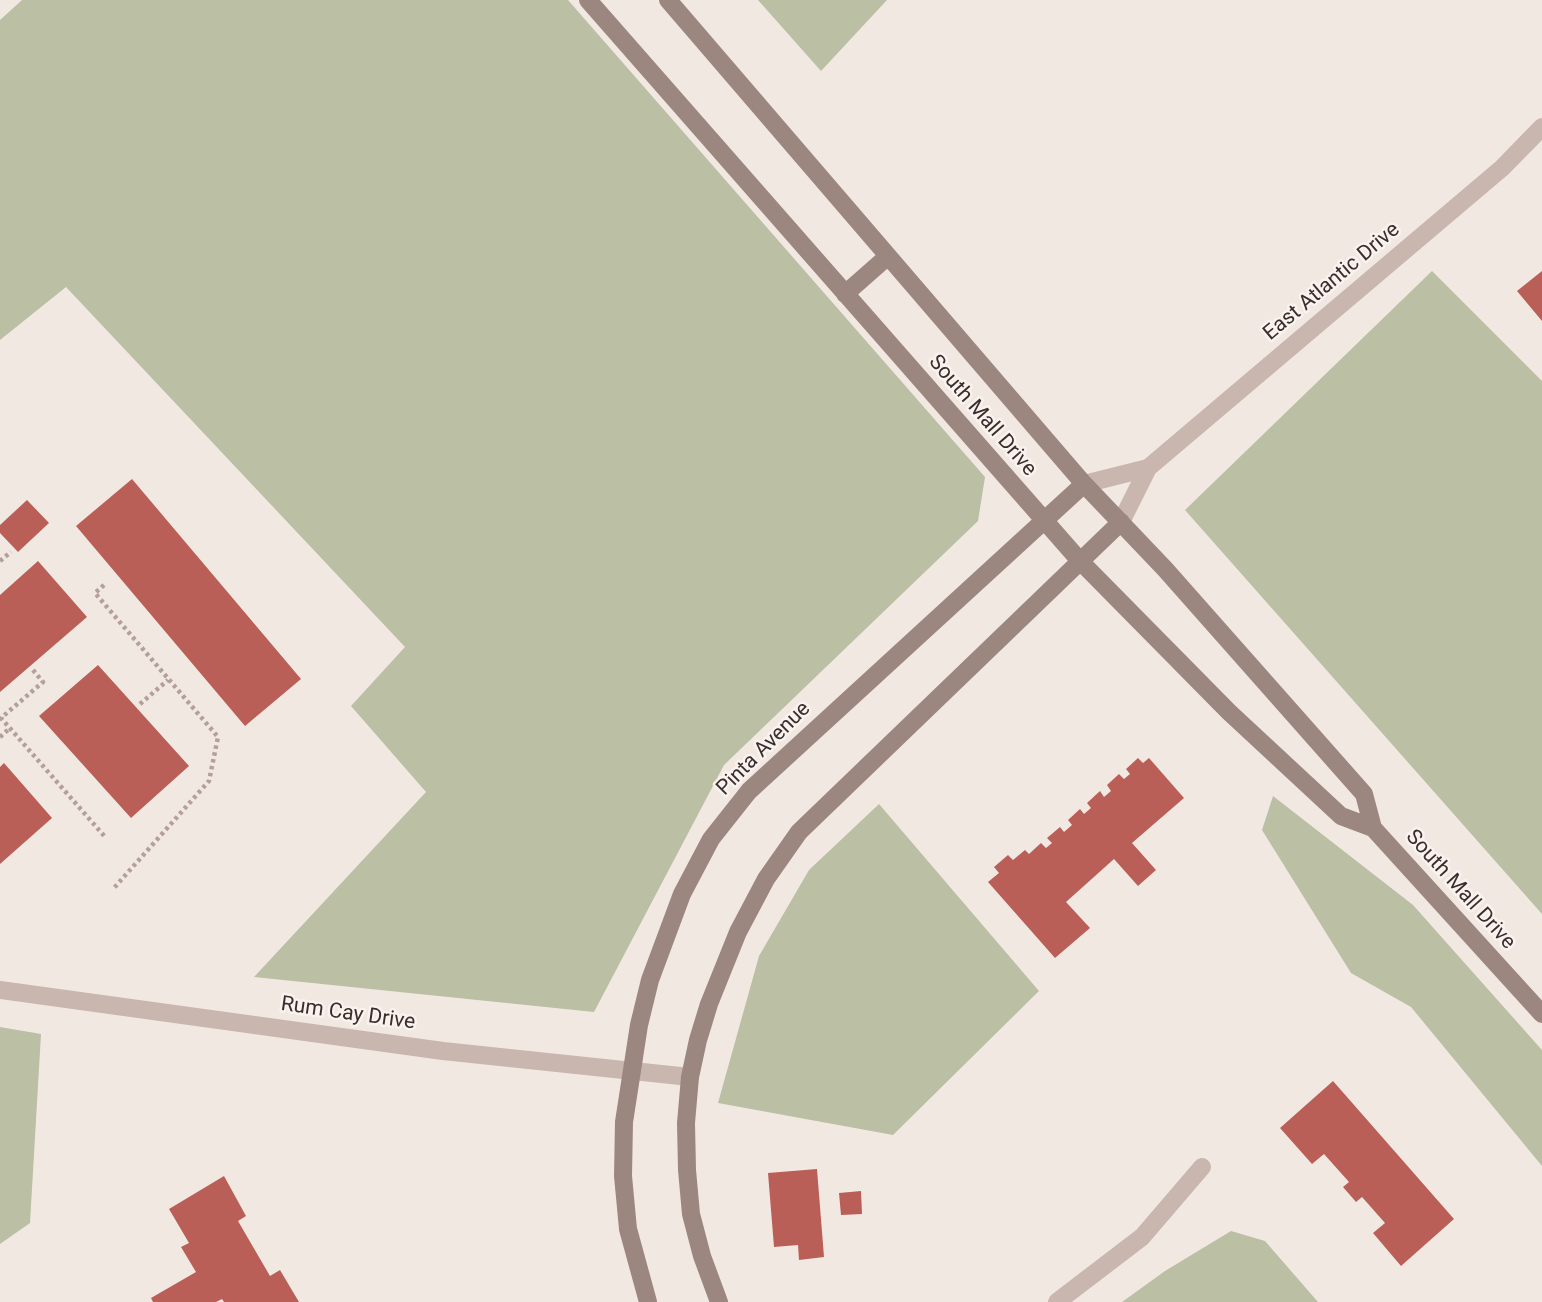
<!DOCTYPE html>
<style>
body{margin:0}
canvas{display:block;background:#f1e8e2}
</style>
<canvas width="1542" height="1302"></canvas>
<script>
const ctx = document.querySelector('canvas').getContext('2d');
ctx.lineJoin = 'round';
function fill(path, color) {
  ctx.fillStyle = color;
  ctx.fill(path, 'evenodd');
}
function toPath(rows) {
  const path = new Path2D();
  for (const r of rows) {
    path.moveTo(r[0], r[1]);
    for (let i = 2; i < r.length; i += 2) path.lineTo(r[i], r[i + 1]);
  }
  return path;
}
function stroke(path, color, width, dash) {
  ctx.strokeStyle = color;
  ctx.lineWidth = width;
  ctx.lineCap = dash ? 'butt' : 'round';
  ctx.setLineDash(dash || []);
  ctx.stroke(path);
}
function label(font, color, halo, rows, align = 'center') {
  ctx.font = font + ' Roboto,sans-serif';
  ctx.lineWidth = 5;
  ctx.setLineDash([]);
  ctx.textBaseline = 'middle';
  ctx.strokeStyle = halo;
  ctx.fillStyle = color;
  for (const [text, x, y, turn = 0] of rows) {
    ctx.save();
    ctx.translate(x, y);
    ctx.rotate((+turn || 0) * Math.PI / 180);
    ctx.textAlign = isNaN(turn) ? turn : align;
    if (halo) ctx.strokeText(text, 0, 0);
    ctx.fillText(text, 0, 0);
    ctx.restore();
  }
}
const green = toPath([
 [22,0,568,0,985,477,978,521,724,765,594,1012,254,977,426,792,351,706,405,647,66,287,0,340,0,20],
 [758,0,887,0,821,71],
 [1432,271,1542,381,1542,914,1185,510],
 [1273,796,1413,905,1542,1050,1542,1166,1411,1007,1351,973,1262,830],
 [879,804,1039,991,893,1135,718,1103,759,956,809,870],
 [0,1027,41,1034,30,1223,0,1244],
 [1231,1231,1265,1241,1318,1302,1122,1302,1165,1271]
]);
const building = toPath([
 [1542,271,1542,321,1517,291],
 [132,479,301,679,245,726,76,526],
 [27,500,49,523,18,552,0,533,0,525],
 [38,561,87,617,0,692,0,595],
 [98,665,189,766,131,818,39,716],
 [1138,758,1143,763,1149,758,1184,798,1132,843,1156,870,1138,886,1114,859,1066,902,1090,928,1055,958,988,882,999,873,994,867,1008,855,1013,860,1025,850,1029,854,1041,843,1046,848,1052,843,1047,838,1060,827,1064,832,1072,825,1068,820,1080,809,1084,814,1091,808,1087,803,1100,791,1104,797,1111,791,1107,785,1119,774,1124,779,1130,774,1126,769],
 [4,763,52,818,0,864,0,767],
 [1333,1081,1454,1219,1401,1266,1373,1233,1385,1223,1362,1197,1356,1202,1343,1187,1349,1182,1324,1154,1312,1164,1280,1128],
 [817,1169,824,1257,799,1260,798,1245,774,1247,768,1173],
 [224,1176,246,1216,238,1221,270,1276,280,1270,299,1302,224,1302,222,1299,216,1302,153,1302,151,1298,196,1272,181,1247,189,1243,169,1209],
 [861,1191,862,1214,841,1215,839,1193]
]);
const path = toPath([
 [0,561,11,552],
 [104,585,95,593,218,737,209,781,114,888],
 [33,670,43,682,1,718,106,838],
 [140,704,168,680],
 [0,737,10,728]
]);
const street = toPath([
 [1084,484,1148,468],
 [1121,522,1148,468,1502,168,1542,127],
 [0,990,443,1051,690,1077],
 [1057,1302,1142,1237,1202,1167]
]);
const secondary = toPath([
 [588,0,1080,561,1229,712,1341,816,1373,828],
 [668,0,1084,484,1165,569,1364,794,1373,828,1542,1014],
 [845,294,887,257],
 [648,1302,628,1229,623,1176,624,1122,639,1025,650,980,682,894,711,839,749,791,1084,484],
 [719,1302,702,1256,691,1214,687,1170,686,1123,690,1077,698,1040,709,1004,738,932,766,879,799,832,1121,522]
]);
const streetNames = [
 ["East Atlantic Drive",1332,282,-40],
 ["South Mall Drive",982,416,49],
 ["Pinta Avenue",764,749,-45],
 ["South Mall Drive",1460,890,48],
 ["Rum Cay Drive",348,1014,8]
];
fill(green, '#bbbfa3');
fill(building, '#ba5f58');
stroke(path, '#b5a099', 4.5, [3.5, 3.5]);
stroke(street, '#c9b6af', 18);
stroke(secondary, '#9c8680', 18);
label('21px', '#382e2c', '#f9f2ee', streetNames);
</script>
